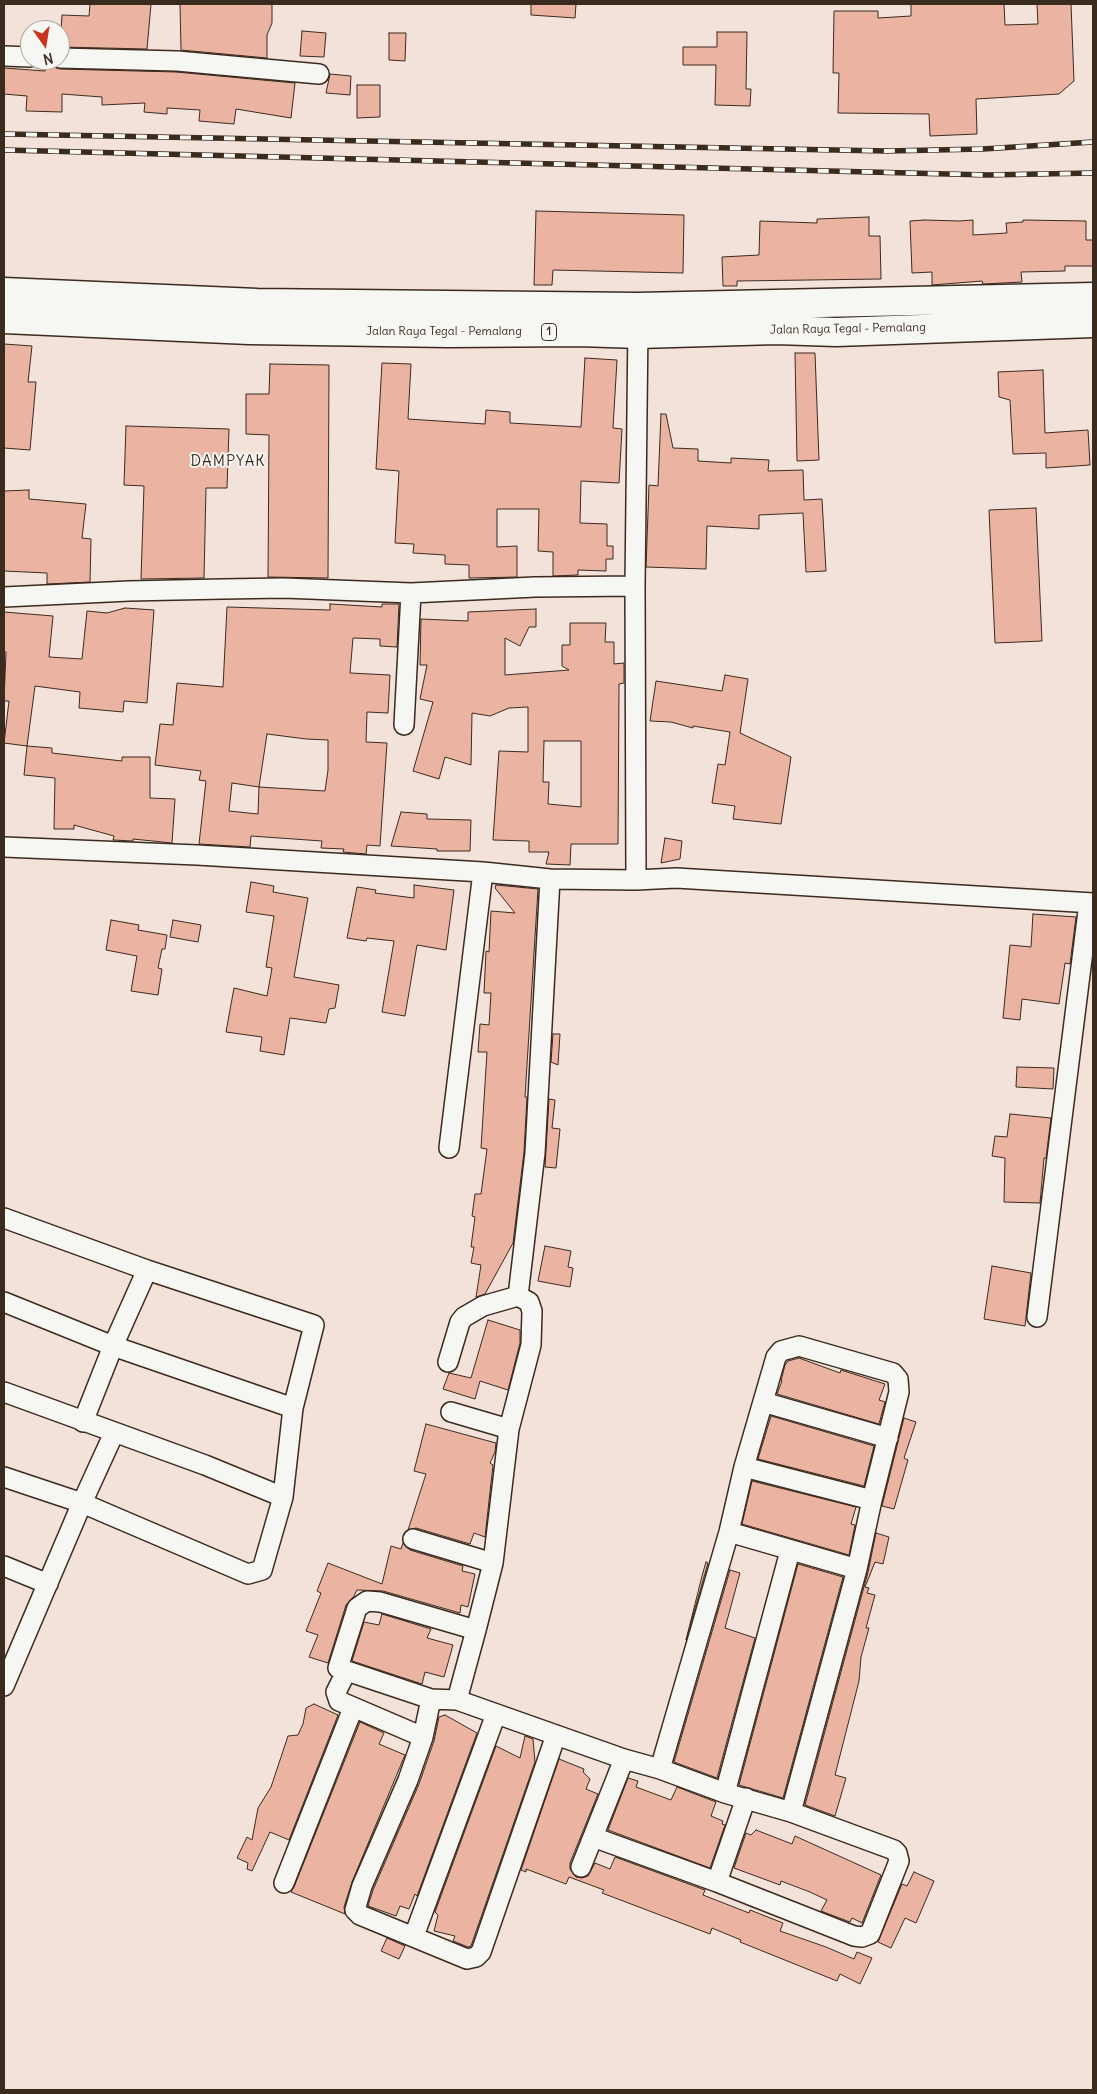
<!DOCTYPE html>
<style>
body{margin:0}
#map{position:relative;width:1097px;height:2094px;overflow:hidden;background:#f3e2da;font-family:Delius,sans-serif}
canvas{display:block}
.frame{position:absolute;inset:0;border:5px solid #3b2a1e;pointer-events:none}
.north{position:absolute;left:20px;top:20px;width:50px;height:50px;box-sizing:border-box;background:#f6f6f2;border:1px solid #aba49d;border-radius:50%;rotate:167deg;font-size:14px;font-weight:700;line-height:20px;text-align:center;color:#3b2a1e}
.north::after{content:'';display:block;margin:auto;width:18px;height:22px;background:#c8321e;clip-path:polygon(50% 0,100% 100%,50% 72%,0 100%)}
</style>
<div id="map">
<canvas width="1097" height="2094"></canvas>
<div class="frame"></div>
<div class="north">N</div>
</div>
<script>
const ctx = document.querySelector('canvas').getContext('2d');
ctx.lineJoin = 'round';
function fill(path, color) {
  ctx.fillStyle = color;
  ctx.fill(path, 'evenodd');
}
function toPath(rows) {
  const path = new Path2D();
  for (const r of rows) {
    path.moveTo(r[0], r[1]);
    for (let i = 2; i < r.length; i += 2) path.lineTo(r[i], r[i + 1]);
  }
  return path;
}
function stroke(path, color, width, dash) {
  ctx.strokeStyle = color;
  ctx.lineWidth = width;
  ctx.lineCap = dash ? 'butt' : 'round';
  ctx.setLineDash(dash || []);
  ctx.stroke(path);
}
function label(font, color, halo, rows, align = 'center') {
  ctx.font = font + ' Delius,sans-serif';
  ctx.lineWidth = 4;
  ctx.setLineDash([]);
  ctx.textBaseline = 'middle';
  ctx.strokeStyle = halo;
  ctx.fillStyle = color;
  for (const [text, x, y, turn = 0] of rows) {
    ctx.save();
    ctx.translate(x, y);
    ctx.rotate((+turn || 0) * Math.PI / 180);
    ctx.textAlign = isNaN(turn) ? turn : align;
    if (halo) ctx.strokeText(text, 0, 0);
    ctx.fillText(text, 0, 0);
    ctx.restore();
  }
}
const building = toPath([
 [90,4,151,4,147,49,60,47,62,15,89,16,90,4],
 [180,4,272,4,272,23,267,35,267,58,181,50,180,4],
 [531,4,576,4,575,18,531,15,531,4],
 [911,4,1004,4,1005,25,1038,24,1037,4,1071,4,1074,81,1059,94,976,99,977,134,930,136,929,114,838,113,839,73,833,73,834,11,878,11,878,18,911,16,911,4],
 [302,31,326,33,324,57,300,56,302,31],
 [717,32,747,32,746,89,751,89,750,106,715,105,716,65,683,65,683,47,717,47,717,32],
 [389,33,406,33,405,61,389,60,389,33],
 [45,61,50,62,54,67,60,69,176,72,295,83,291,118,236,109,234,124,199,121,200,110,167,108,167,114,144,112,145,103,102,105,102,97,62,94,62,112,26,111,27,96,4,94,4,68,45,71,45,61],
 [330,74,351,76,350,95,326,93,330,74],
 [357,85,380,85,380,117,357,118,357,85],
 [536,211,684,215,683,273,553,270,552,285,534,285,536,211],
 [869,217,869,236,880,236,881,279,737,281,737,286,723,286,722,257,759,255,760,221,817,223,817,219,869,217],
 [924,220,959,221,973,220,973,235,1007,233,1006,223,1023,222,1023,220,1086,221,1086,240,1093,240,1093,266,1065,266,1065,271,1021,272,1022,282,983,284,982,281,932,285,932,272,912,273,910,221,924,220],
 [4,344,32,346,28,382,36,382,30,450,4,448,4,344],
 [795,353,815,353,819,460,797,461,795,353],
 [585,358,617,360,613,428,622,429,619,483,581,481,580,523,607,524,607,546,613,546,613,559,606,559,606,571,578,570,578,575,553,576,553,552,538,551,539,509,497,509,497,547,517,546,517,577,469,578,469,565,445,564,445,555,413,553,414,544,395,543,399,471,376,469,382,363,411,364,408,419,485,424,486,410,510,412,510,423,581,427,585,358],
 [270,364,329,365,328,578,268,577,269,435,246,434,246,394,269,394,270,364],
 [1043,370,1045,433,1088,430,1090,465,1046,468,1046,453,1013,454,1010,400,999,397,998,372,1043,370],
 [661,414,666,414,673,448,698,449,698,461,731,463,731,458,769,460,768,471,803,470,804,500,822,499,826,571,806,572,803,513,759,515,759,529,707,526,706,569,646,567,649,485,658,486,661,414],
 [126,426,229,429,227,488,206,488,204,578,141,579,144,486,124,485,126,426],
 [29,490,29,499,86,504,82,538,91,539,90,582,47,584,47,573,4,571,4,491,29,490],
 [1036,508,1042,641,995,643,989,510,1036,508],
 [330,604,382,607,382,604,399,604,397,647,380,646,380,639,353,638,350,673,390,675,388,713,367,712,366,742,387,743,380,846,367,845,366,854,343,852,344,849,321,848,322,841,251,836,250,847,199,844,206,781,199,780,201,771,155,765,160,724,173,725,177,683,223,687,227,607,330,610,330,604],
 [267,734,306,739,328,740,328,770,325,791,259,787,267,734],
 [232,783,259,787,258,814,229,811,232,783],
 [125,608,154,610,147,703,124,701,123,712,79,708,80,692,35,686,27,746,4,743,9,701,4,701,6,652,4,652,4,612,53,616,49,657,82,659,87,611,107,613,125,608],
 [536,609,536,627,529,627,520,646,505,638,505,675,569,670,562,666,562,645,570,645,570,623,606,623,605,642,614,642,614,664,624,663,624,683,619,684,618,844,571,844,570,865,546,864,549,852,529,852,529,841,493,840,499,751,528,752,528,707,509,708,490,716,472,713,471,765,445,757,439,779,413,771,433,702,420,699,427,665,420,665,421,619,468,621,468,612,536,609],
 [544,741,581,741,581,807,548,804,549,782,543,782,544,741],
 [725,675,748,679,740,733,791,757,781,824,733,819,735,806,712,803,718,764,725,765,730,732,693,726,693,728,671,722,650,721,656,681,722,691,725,675],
 [27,746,52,748,52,753,122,761,122,757,150,757,150,798,175,799,172,843,133,839,133,841,113,840,114,836,74,825,74,829,54,829,55,778,24,775,27,746],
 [401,812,427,814,427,819,471,820,470,851,437,851,437,849,391,846,401,812],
 [665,838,682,841,680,859,661,863,665,838],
 [251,882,274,886,273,892,308,898,294,977,339,985,335,1008,329,1009,326,1023,290,1018,284,1055,260,1051,262,1037,226,1032,234,988,267,996,272,968,266,967,274,916,246,912,251,882],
 [414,885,454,890,446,950,417,945,405,1016,382,1012,394,941,367,938,366,941,347,938,357,887,376,890,375,893,414,898,414,885],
 [496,885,538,889,525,1097,527,1097,524,1152,513,1243,485,1294,476,1297,481,1265,471,1263,474,1247,471,1247,475,1217,472,1216,475,1194,481,1194,487,1149,481,1148,487,1052,478,1052,480,1024,489,1025,491,993,484,993,486,951,489,952,491,911,515,913,495,888,496,885],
 [1033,914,1076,917,1070,964,1065,963,1059,1004,1022,999,1020,1020,1003,1018,1010,945,1031,947,1033,914],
 [111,920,139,925,138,930,167,935,165,949,162,949,158,968,162,969,158,995,131,991,137,956,106,950,111,920],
 [173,920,201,925,198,942,170,937,173,920],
 [553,1034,560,1034,558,1065,551,1062,553,1034],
 [1017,1067,1054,1068,1053,1089,1016,1087,1017,1067],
 [549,1099,555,1100,552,1128,560,1129,556,1168,545,1167,549,1099],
 [1010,1114,1051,1118,1046,1158,1044,1158,1040,1203,1004,1202,1005,1158,992,1156,995,1136,1007,1137,1010,1114],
 [545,1246,571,1251,568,1267,573,1268,570,1287,538,1281,545,1246],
 [992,1266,1031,1273,1025,1326,984,1319,992,1266],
 [488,1320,520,1330,520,1343,508,1390,480,1381,475,1399,443,1389,449,1373,471,1378,488,1320],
 [799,1358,840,1373,841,1370,885,1384,879,1400,885,1402,879,1424,777,1394,782,1381,781,1381,785,1365,788,1361,799,1358],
 [771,1416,874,1446,864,1486,758,1459,771,1416],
 [904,1418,916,1422,904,1458,908,1460,894,1509,882,1506,904,1418],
 [426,1424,496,1443,495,1452,490,1463,493,1465,485,1537,474,1533,470,1544,416,1528,408,1530,426,1474,414,1471,426,1424],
 [752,1481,856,1507,851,1524,855,1525,849,1555,742,1524,752,1481],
 [876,1533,889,1537,883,1564,875,1562,865,1587,869,1588,867,1593,875,1595,866,1628,869,1628,861,1657,859,1681,835,1775,846,1778,835,1816,805,1805,868,1572,876,1533],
 [403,1543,410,1550,463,1566,462,1571,475,1574,468,1607,461,1605,460,1613,383,1591,357,1590,354,1596,346,1605,328,1663,309,1657,318,1635,306,1631,321,1593,317,1591,328,1563,382,1584,391,1546,401,1549,403,1543],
 [706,1562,708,1563,686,1640,702,1576,706,1562],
 [798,1564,843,1577,783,1798,739,1785,798,1564],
 [730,1570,740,1573,725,1628,755,1638,717,1778,674,1762,730,1570],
 [382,1614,431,1629,427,1638,453,1645,444,1677,425,1672,422,1684,352,1661,364,1622,379,1625,382,1614],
 [314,1704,338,1715,289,1840,270,1832,252,1871,247,1869,248,1863,237,1858,247,1837,252,1840,258,1808,271,1787,288,1736,298,1735,303,1724,306,1708,314,1704],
 [445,1715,477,1733,417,1896,415,1894,409,1909,400,1906,396,1916,368,1906,373,1890,419,1784,434,1741,439,1717,445,1715],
 [360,1722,384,1733,379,1744,405,1755,352,1882,344,1907,345,1914,291,1892,294,1887,360,1722],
 [525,1736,533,1739,535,1762,471,1946,468,1947,453,1941,455,1936,434,1931,438,1915,435,1912,496,1746,520,1758,525,1736],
 [559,1759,584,1769,583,1772,590,1779,586,1789,598,1794,570,1863,570,1869,576,1877,582,1878,588,1876,595,1863,610,1869,615,1857,705,1890,703,1895,749,1913,750,1910,783,1923,780,1931,826,1947,854,1959,857,1952,872,1958,860,1984,840,1974,837,1981,740,1942,741,1940,712,1928,710,1934,602,1893,604,1890,569,1877,566,1884,526,1869,526,1872,521,1870,559,1759],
 [628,1778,638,1781,636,1787,671,1800,677,1787,716,1802,711,1816,723,1821,722,1824,725,1825,710,1868,608,1830,628,1778],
 [756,1830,792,1844,795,1836,881,1875,862,1923,852,1918,850,1922,821,1911,827,1900,810,1892,781,1881,780,1885,734,1868,746,1833,751,1835,756,1830],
 [914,1872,934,1881,916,1923,905,1918,891,1948,878,1942,902,1884,907,1886,914,1872],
 [387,1938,405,1946,399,1959,381,1951,387,1938]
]);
const minor = toPath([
 [4,56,30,57],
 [60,58,177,61,319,74],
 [4,597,129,591,223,589,284,588,411,593,535,587,635,586],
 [404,725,411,593],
 [4,847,197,855,483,872,550,879,636,880,676,878,1093,903],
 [636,880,635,586,638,324],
 [449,1148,483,872],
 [4,1218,147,1270,314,1325,293,1408,283,1497,205,1465,4,1392],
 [4,1302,113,1346,293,1408],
 [1037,1317,1089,903],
 [448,1362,460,1322,464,1317,483,1306,518,1296],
 [763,1402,888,1438],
 [451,1412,509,1429],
 [83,1422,113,1346,147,1270],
 [744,1467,872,1500],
 [4,1477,82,1503,114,1433],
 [729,1532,857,1569],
 [413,1539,493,1563],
 [4,1566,48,1584],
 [476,1630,380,1602,367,1601,357,1608,338,1668,431,1699,457,1700,476,1630,493,1563,509,1429,531,1345,532,1311,529,1302,518,1296,535,1153,550,879],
 [346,1672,336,1692,339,1701,423,1737],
 [4,1686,82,1503,248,1574,262,1570,283,1497],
 [431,1699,423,1737,408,1780,362,1886,355,1910,360,1915,467,1959,476,1957,481,1952,556,1735],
 [457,1700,624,1759,660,1769,725,1793,791,1812,894,1850,897,1853,899,1861,870,1934,862,1937,854,1936,717,1882,593,1837],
 [660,1769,729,1532,744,1467,776,1357,781,1351,799,1346,893,1373,898,1379,899,1392,872,1500,857,1569,791,1812],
 [725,1793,790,1551],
 [581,1867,624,1759],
 [717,1882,746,1798],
 [284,1883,353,1708],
 [414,1936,496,1714]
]);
const trunk = toPath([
 [4,292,257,303,638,307,1093,297],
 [4,319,249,330,449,333,579,332,639,334,776,330,836,332,1093,323]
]);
const rail = toPath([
 [4,134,887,151,983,149,1093,142],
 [4,150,987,175,1093,173]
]);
const shields = [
 [549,332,15]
];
const shieldNames = [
 ["1",549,332]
];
const streetNames = [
 ["Jalan Raya Tegal - Pemalang",848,329,-1],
 ["Jalan Raya Tegal - Pemalang",444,332]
];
const quarterNames = [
 ["DAMPYAK",228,462]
];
fill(building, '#ebb3a1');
stroke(building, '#3b2a1e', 1);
stroke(minor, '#3b2a1e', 22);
stroke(trunk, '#3b2a1e', 31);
stroke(minor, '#f6f6f2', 19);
stroke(trunk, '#f6f6f2', 28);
stroke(rail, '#3b2a1e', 5.5);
stroke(rail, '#f6f6f2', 4, [11]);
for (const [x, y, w] of shields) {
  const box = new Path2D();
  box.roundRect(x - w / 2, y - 8.5, w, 17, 4);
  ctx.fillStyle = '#f6f6f2';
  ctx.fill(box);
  stroke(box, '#3b2a1e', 1);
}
label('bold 11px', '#3b2a1e', null, shieldNames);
label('12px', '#3b2a1e', '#f6f6f2', streetNames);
ctx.letterSpacing = '1px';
label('15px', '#3b2a1e', '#f6f6f2', quarterNames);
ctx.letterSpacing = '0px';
</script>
